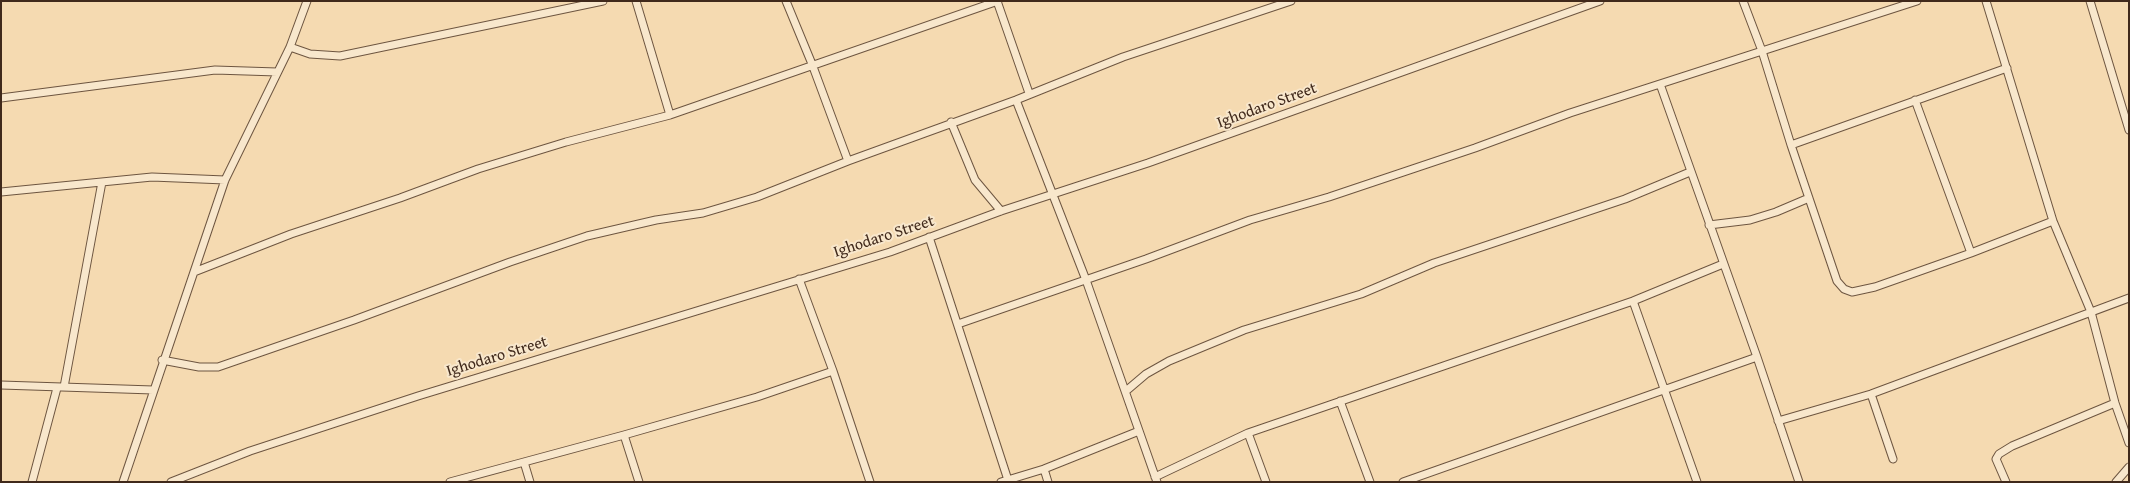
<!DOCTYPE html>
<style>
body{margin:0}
#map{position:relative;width:2130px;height:483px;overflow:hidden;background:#f5dab1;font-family:"Gentium Book Plus",serif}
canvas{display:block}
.frame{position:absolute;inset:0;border:2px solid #40291b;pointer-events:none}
</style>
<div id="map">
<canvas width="2130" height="483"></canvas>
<div class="frame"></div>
</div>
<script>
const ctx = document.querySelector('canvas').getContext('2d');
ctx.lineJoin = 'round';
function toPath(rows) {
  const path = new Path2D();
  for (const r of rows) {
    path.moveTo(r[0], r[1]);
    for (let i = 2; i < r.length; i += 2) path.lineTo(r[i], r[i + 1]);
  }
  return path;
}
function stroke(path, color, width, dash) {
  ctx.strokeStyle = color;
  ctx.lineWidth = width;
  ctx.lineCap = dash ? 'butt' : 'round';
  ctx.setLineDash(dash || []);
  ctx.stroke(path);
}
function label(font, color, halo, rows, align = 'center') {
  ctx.font = font + ' "Gentium Book Plus",serif';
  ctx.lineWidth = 4;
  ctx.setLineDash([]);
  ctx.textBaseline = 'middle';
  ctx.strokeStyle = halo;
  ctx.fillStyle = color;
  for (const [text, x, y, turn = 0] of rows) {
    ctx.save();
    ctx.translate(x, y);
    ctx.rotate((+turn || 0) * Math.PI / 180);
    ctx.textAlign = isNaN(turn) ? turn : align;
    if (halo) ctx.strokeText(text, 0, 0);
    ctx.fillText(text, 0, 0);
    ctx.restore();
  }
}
const minor = toPath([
 [636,1,670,115],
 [786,1,812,64,848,161],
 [997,1,1029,93],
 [1743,1,1762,51,1791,145,1837,281,1844,289,1852,292,1875,287,1971,253,1915,100],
 [1986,1,2053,221,2091,312,2115,403,2129,443],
 [2090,1,2129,130],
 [290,47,310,54,340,56,603,1],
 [1660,84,1757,357,1799,482],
 [1,98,215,70,277,72],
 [1016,100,1086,280,1157,482],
 [951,122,975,180,1001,211],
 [1791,145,2007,68],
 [1,192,152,177,225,180],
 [1709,225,1750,220,1776,212,1809,198],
 [929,237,1008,480],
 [1971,253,2053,221],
 [194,272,291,234,400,198,478,169,566,142,670,115,998,1],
 [799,279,833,371,870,482],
 [1633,301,1697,482],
 [958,324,1146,259,1250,220,1329,197,1475,148,1570,113,1917,1],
 [162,360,199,367,218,367,354,320,510,262,587,236,656,220,703,213,757,197,848,161,1016,100,1123,57,1291,1],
 [1,385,153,390],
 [64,387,102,182],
 [1126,391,1146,374,1169,361,1244,330,1361,294,1434,263,1625,199,1690,172],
 [1871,394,1893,459],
 [1340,401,1370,482],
 [1778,421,1871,394,2129,298],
 [1248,433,1266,482],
 [624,435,639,482],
 [524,462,530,482],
 [1044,469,1048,482],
 [1155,477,1248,433,1633,301,1723,264],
 [32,482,57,388],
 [123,482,225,180,290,47,307,1],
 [171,482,250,451,418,396,890,252,1001,211,1148,163,1600,1],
 [450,482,624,435,757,397,833,371],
 [1001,482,1044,469,1139,431],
 [1403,482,1757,357],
 [2006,482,1996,459,1999,454,2012,446,2115,403],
 [2116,482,2129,467]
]);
const streetNames = [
 ["Ighodaro Street",1267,106,-20],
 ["Ighodaro Street",884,237,-18],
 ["Ighodaro Street",497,357,-17]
];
stroke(minor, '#6d5540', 9);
stroke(minor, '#f8e7cc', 7);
label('16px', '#40291b', '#f8e7cc', streetNames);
</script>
